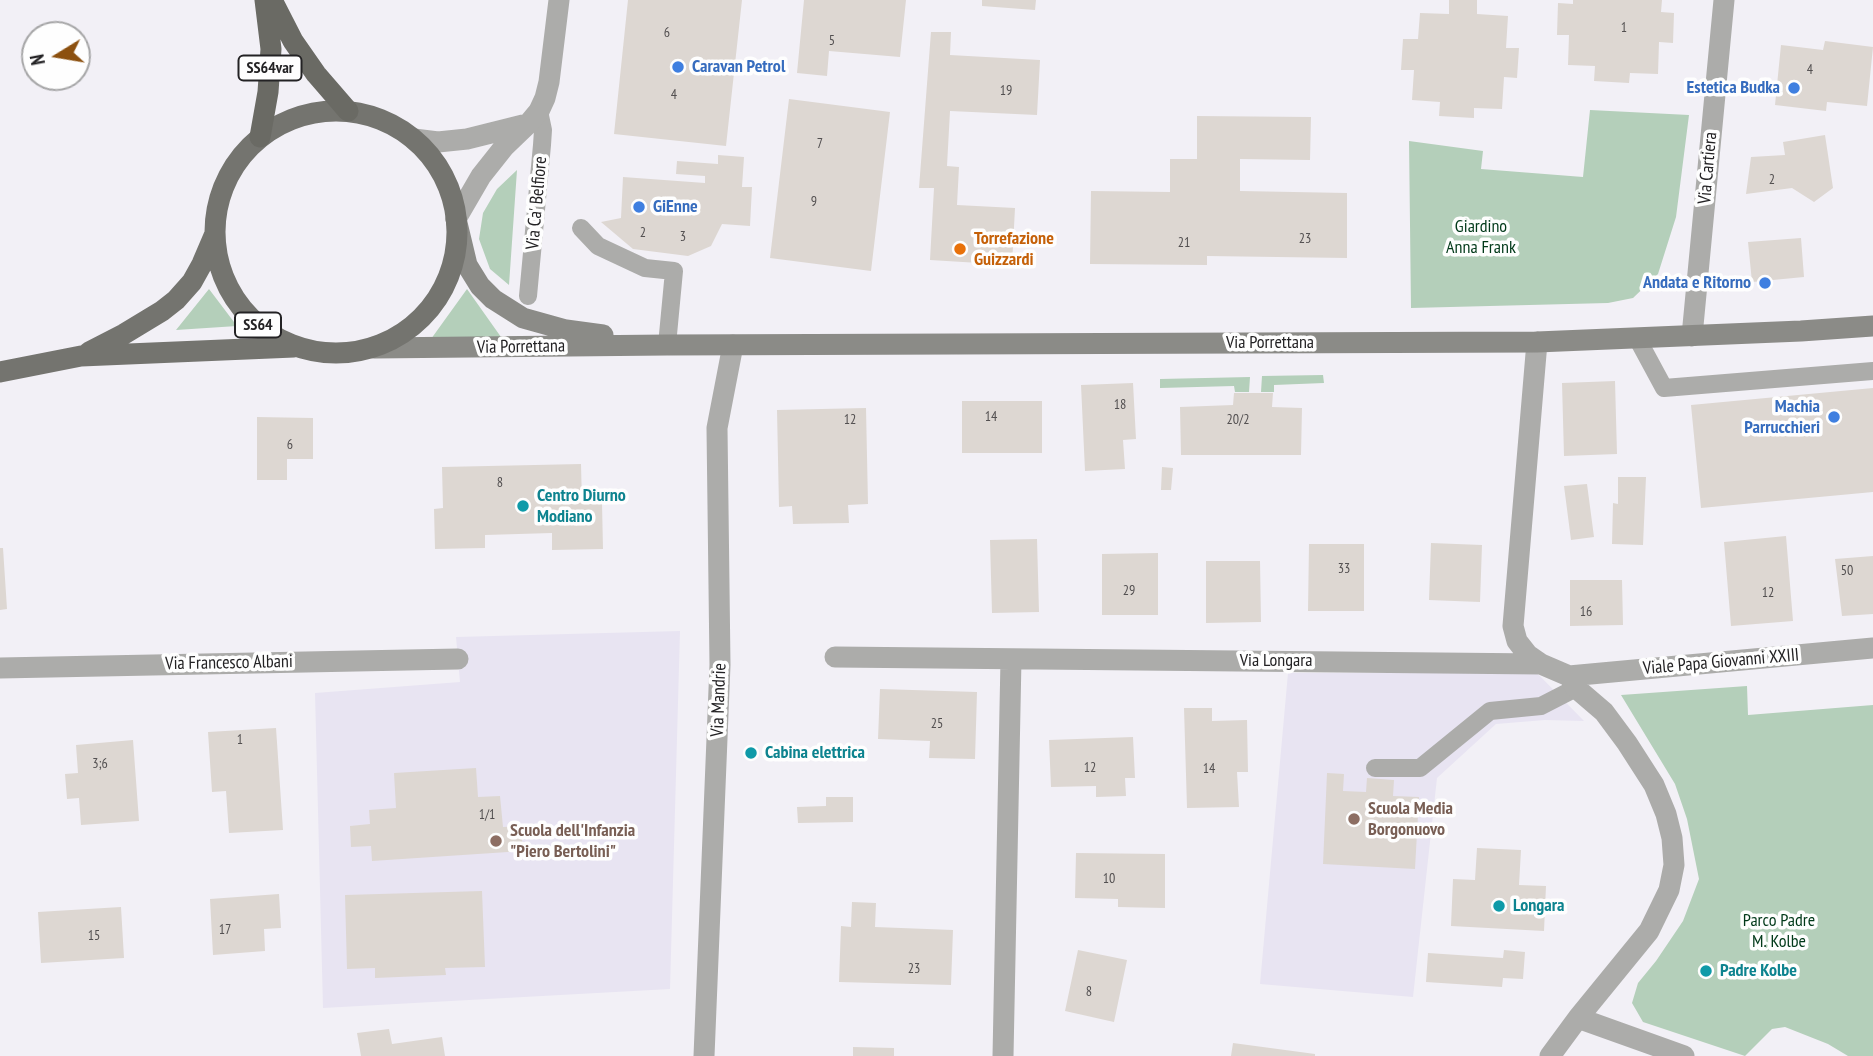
<!DOCTYPE html>
<style>
body{margin:0}
#map{position:relative;width:1873px;height:1056px;overflow:hidden;background:#f2f0f6;font-family:"PT Sans Narrow",sans-serif}
canvas{display:block}
.north{position:absolute;left:21px;top:21px;width:70px;height:70px;box-sizing:border-box;background:#fefefe;border:2px solid #a6a6a7;border-radius:50%;rotate:259deg;font-size:19px;font-weight:700;line-height:28px;text-align:center;color:#232224}
.north::after{content:'';display:block;margin:auto;width:24px;height:32px;background:#8c500f;clip-path:polygon(50% 0,100% 100%,50% 72%,0 100%)}
</style>
<div id="map">
<canvas width="1873" height="1056"></canvas>
<div class="north">N</div>
</div>
<script>
const ctx = document.querySelector('canvas').getContext('2d');
ctx.lineJoin = 'round';
function fill(path, color) {
  ctx.fillStyle = color;
  ctx.fill(path, 'evenodd');
}
function toPath(rows) {
  const path = new Path2D();
  for (const r of rows) {
    if (r.length === 3) {
      path.moveTo(r[0] + r[2], r[1]);
      path.arc(r[0], r[1], r[2], 0, 2 * Math.PI);
      continue;
    }
    path.moveTo(r[0], r[1]);
    for (let i = 2; i < r.length; i += 2) path.lineTo(r[i], r[i + 1]);
  }
  return path;
}
function stroke(path, color, width, dash) {
  ctx.strokeStyle = color;
  ctx.lineWidth = width;
  ctx.lineCap = dash ? 'butt' : 'round';
  ctx.setLineDash(dash || []);
  ctx.stroke(path);
}
function label(font, color, halo, rows, align = 'center') {
  ctx.font = font + ' "PT Sans Narrow",sans-serif';
  ctx.lineWidth = 7;
  ctx.setLineDash([]);
  ctx.textBaseline = 'middle';
  ctx.strokeStyle = halo;
  ctx.fillStyle = color;
  for (const [text, x, y, turn = 0] of rows) {
    ctx.save();
    ctx.translate(x, y);
    ctx.rotate((+turn || 0) * Math.PI / 180);
    ctx.textAlign = isNaN(turn) ? turn : align;
    if (halo) ctx.strokeText(text, 0, 0);
    ctx.fillText(text, 0, 0);
    ctx.restore();
  }
}
const built = toPath([
 [680,631,670,989,323,1008,315,693,460,682,456,637],
 [1288,673,1537,673,1584,721,1545,720,1496,724,1437,778,1413,997,1260,984]
]);
const green = toPath([
 [1590,110,1689,115,1676,217,1658,274,1633,298,1608,303,1411,308,1409,141,1483,151,1481,169,1583,177],
 [517,170,509,285,490,269,479,239,483,213,497,189],
 [209,289,237,326,176,330],
 [467,289,501,337,431,339],
 [1323,375,1324,383,1274,385,1274,392,1261,392,1262,376],
 [1250,377,1249,392,1235,392,1234,386,1160,388,1160,379],
 [1747,686,1748,715,1873,705,1873,1056,1848,1056,1828,1044,1785,1027,1772,1029,1745,1056,1643,1022,1632,1003,1638,983,1656,961,1683,921,1699,879,1687,819,1675,784,1621,695]
]);
const building = toPath([
 [628,0,742,0,726,146,614,134],
 [804,0,906,0,900,57,829,51,827,76,797,73],
 [982,0,1036,0,1035,10,982,6],
 [1449,0,1477,0,1477,14,1508,16,1506,48,1519,48,1517,78,1504,77,1502,109,1474,108,1474,118,1439,116,1440,102,1412,100,1414,70,1401,70,1403,39,1418,39,1420,13,1449,14],
 [1573,0,1662,0,1661,12,1674,13,1673,43,1659,42,1658,74,1630,73,1629,83,1594,81,1595,66,1568,65,1569,35,1557,35,1558,3,1573,4],
 [931,32,951,32,950,55,1040,60,1037,115,950,111,947,166,959,167,957,205,1015,208,1012,265,930,260,934,188,919,188],
 [1825,41,1873,47,1867,106,1827,102,1826,111,1775,105,1781,45,1823,50],
 [789,99,890,112,871,271,770,258],
 [1197,116,1311,117,1310,160,1240,159,1240,191,1347,193,1347,258,1207,256,1207,265,1090,264,1091,191,1170,192,1170,159,1197,159],
 [1825,135,1833,188,1814,202,1792,188,1746,194,1751,157,1785,155,1783,142],
 [718,155,744,157,742,187,752,187,750,226,722,224,711,246,688,256,633,249,601,222,621,218,623,177,705,183,705,176,676,174,677,161,718,164],
 [1801,238,1804,277,1752,282,1748,242],
 [1615,381,1617,454,1564,456,1562,383],
 [1133,383,1136,439,1123,440,1125,469,1085,471,1081,385],
 [1873,388,1873,492,1701,508,1691,405],
 [1234,393,1273,393,1272,407,1302,408,1301,455,1181,455,1180,407,1233,405],
 [962,401,1042,401,1042,453,962,453],
 [866,408,868,504,848,505,849,523,793,524,792,506,779,507,777,410],
 [257,417,313,418,313,459,287,459,287,480,257,480],
 [581,464,582,504,602,503,603,549,552,550,552,533,485,535,485,548,435,549,434,509,443,508,442,467],
 [1162,467,1173,468,1171,490,1161,490],
 [1618,477,1646,477,1643,545,1612,544,1613,503,1618,504],
 [1587,484,1594,537,1571,540,1564,486],
 [1786,536,1793,621,1731,626,1724,542],
 [1037,539,1039,612,992,613,990,540],
 [1431,543,1482,545,1480,602,1429,600],
 [1309,544,1364,544,1364,611,1308,611],
 [0,548,3,548,7,609,0,610],
 [1158,553,1158,615,1102,615,1102,554],
 [1873,556,1873,614,1842,616,1835,559],
 [1206,561,1260,561,1261,622,1206,623],
 [1570,580,1622,580,1623,625,1570,626],
 [880,689,977,692,975,759,929,758,930,741,878,739],
 [1184,708,1212,708,1212,721,1247,720,1248,772,1237,772,1239,807,1187,808],
 [276,728,283,830,229,833,226,791,212,792,208,732],
 [1133,737,1135,778,1125,778,1126,796,1096,797,1096,786,1051,787,1049,740],
 [133,740,139,821,81,825,79,798,67,799,65,774,78,773,76,745],
 [746,747,756,749,755,759,745,757],
 [476,768,478,797,500,796,503,827,521,826,523,851,372,861,371,846,351,847,350,826,370,824,369,810,396,808,394,773],
 [1327,773,1344,774,1343,791,1366,792,1367,778,1394,780,1393,796,1419,797,1415,869,1323,864],
 [826,797,853,797,853,822,798,823,797,807,826,806],
 [1477,848,1521,850,1519,885,1546,886,1544,931,1451,926,1453,879,1475,880],
 [1076,853,1165,854,1165,908,1118,907,1118,899,1075,898],
 [482,891,485,967,445,968,446,975,375,978,375,968,347,969,345,895],
 [279,894,281,928,264,929,265,951,213,955,210,899],
 [852,902,876,903,875,927,953,930,951,985,839,982,841,926,851,927],
 [121,907,124,958,41,963,38,912],
 [1078,950,1127,960,1114,1022,1065,1011],
 [1504,950,1525,952,1523,979,1503,978,1502,987,1426,982,1428,953,1503,958],
 [389,1029,392,1044,442,1037,445,1056,361,1056,357,1033],
 [1233,1043,1315,1054,1315,1056,1231,1056],
 [853,1047,894,1048,894,1056,853,1056]
]);
const service = toPath([
 [581,228,598,246,645,268,674,271,667,345],
 [528,296,542,145,543,130,539,111],
 [1637,338,1664,388,1873,371],
 [1375,768,1420,768,1490,711,1541,706,1576,688]
]);
const minor = toPath([
 [414,139,438,142,467,139,523,125],
 [456,219,481,176,504,147,529,123,539,111,545,98,549,82,559,0],
 [1692,336,1724,0],
 [1537,342,1513,626,1517,641,1528,655,1541,664,1569,676,1873,648],
 [835,657,1541,664],
 [0,668,458,659],
 [1578,1018,1684,1056],
 [704,1056,720,665,717,428,733,345],
 [1003,1056,1011,659],
 [1550,1056,1578,1018,1649,931,1669,890,1674,865,1672,838,1666,814,1654,785,1627,743,1604,712,1576,688,1569,676]
]);
const secondary = toPath([
 [456,219,467,265,480,286,493,299,523,318,566,330,603,335],
 [374,348,667,345,1537,342,1801,331,1873,326]
]);
const primary = toPath([
 [336,232,121],
 [89,352,124,334,162,311,176,300,192,282,202,264,214,236],
 [0,372,81,356,294,347]
]);
const trunk = toPath([
 [272,0,293,41,316,74,348,111],
 [260,137,268,92,271,49,265,0]
]);
const markers = [
 [678,67,7,"#3f7fe0"],
 [1794,88,7,"#3f7fe0"],
 [639,207,7,"#3f7fe0"],
 [960,249,7,"#e8710a"],
 [1765,283,7,"#3f7fe0"],
 [1834,417,7,"#3f7fe0"],
 [523,506,7,"#0f9aa8"],
 [751,753,7,"#0f9aa8"],
 [1354,819,7,"#8d6e63"],
 [496,841,7,"#8d6e63"],
 [1499,906,7,"#0f9aa8"],
 [1706,971,7,"#0f9aa8"]
];
const numberNames = [
 ["1",1624,28],
 ["6",667,33],
 ["5",832,41],
 ["4",1810,70],
 ["19",1006,91],
 ["4",674,95],
 ["7",820,144],
 ["2",1772,180],
 ["9",814,202],
 ["2",643,233],
 ["3",683,237],
 ["23",1305,239],
 ["21",1184,243],
 ["18",1120,405],
 ["14",991,417],
 ["12",850,420],
 ["20/2",1238,420],
 ["6",290,445],
 ["8",500,483],
 ["33",1344,569],
 ["50",1847,571],
 ["29",1129,591],
 ["12",1768,593],
 ["16",1586,612],
 ["25",937,724],
 ["1",240,740],
 ["3;6",100,764],
 ["12",1090,768],
 ["14",1209,769],
 ["1/1",487,815],
 ["10",1109,879],
 ["17",225,930],
 ["15",94,936],
 ["23",914,969],
 ["8",1089,992]
];
const shields = [
 [270,68,63],
 [258,325,46]
];
const shieldNames = [
 ["SS64var",270,68],
 ["SS64",258,325]
];
const shopNames = [
 ["Caravan Petrol",692,67,"left"],
 ["Estetica Budka",1780,88],
 ["GiEnne",653,207,"left"],
 ["Andata e Ritorno",1751,283],
 ["Machia",1820,407],
 ["Parrucchieri",1820,428]
];
const streetNames = [
 ["Via Cartiera",1708,168,-85],
 ["Via Ca' Belfiore",537,203,-85],
 ["Via Porrettana",1270,343],
 ["Via Porrettana",521,347,-1],
 ["Via Longara",1276,661],
 ["Viale Papa Giovanni XXIII",1721,662,-5],
 ["Via Francesco Albani",229,663,-1],
 ["Via Mandrie",719,700,-88]
];
const parkNames = [
 ["Giardino",1481,227],
 ["Anna Frank",1481,248],
 ["Parco Padre",1779,921],
 ["M. Kolbe",1779,942]
];
const foodNames = [
 ["Torrefazione",974,239],
 ["Guizzardi",974,260]
];
const cultureNames = [
 ["Centro Diurno",537,496],
 ["Modiano",537,517],
 ["Cabina elettrica",765,753],
 ["Longara",1513,906],
 ["Padre Kolbe",1720,971]
];
const educationNames = [
 ["Scuola Media",1368,809],
 ["Borgonuovo",1368,830],
 ["Scuola dell'Infanzia",510,831],
 ["\"Piero Bertolini\"",510,852]
];
fill(built, '#e8e4f2');
fill(green, '#b4cfba');
fill(building, '#ddd7d2');
stroke(service, '#acacaa', 18);
stroke(minor, '#acacaa', 21);
stroke(secondary, '#8b8b87', 21);
stroke(primary, '#74746f', 21);
stroke(trunk, '#6a6a64', 21);
for (const [x, y, r, color] of markers) {
  const dot = new Path2D();
  dot.arc(x, y, r, 0, 2 * Math.PI);
  ctx.fillStyle = color;
  ctx.fill(dot);
  stroke(dot, '#fefefe', 2.5);
}
label('14px', '#524f50', null, numberNames);
for (const [x, y, w] of shields) {
  const box = new Path2D();
  box.roundRect(x - w / 2, y - 12.5, w, 25, 5);
  ctx.fillStyle = '#fefefe';
  ctx.fill(box);
  stroke(box, '#232224', 2);
}
label('bold 16px', '#232224', null, shieldNames);
label('bold 18px', '#366cbe', '#fefefe', shopNames, 'right');
label('18px', '#232224', '#fefefe', streetNames);
label('18px', '#013919', '#fefefe', parkNames);
label('bold 18px', '#c56008', '#fefefe', foodNames, 'left');
label('bold 18px', '#0d838f', '#fefefe', cultureNames, 'left');
label('bold 18px', '#785e54', '#fefefe', educationNames, 'left');
</script>
